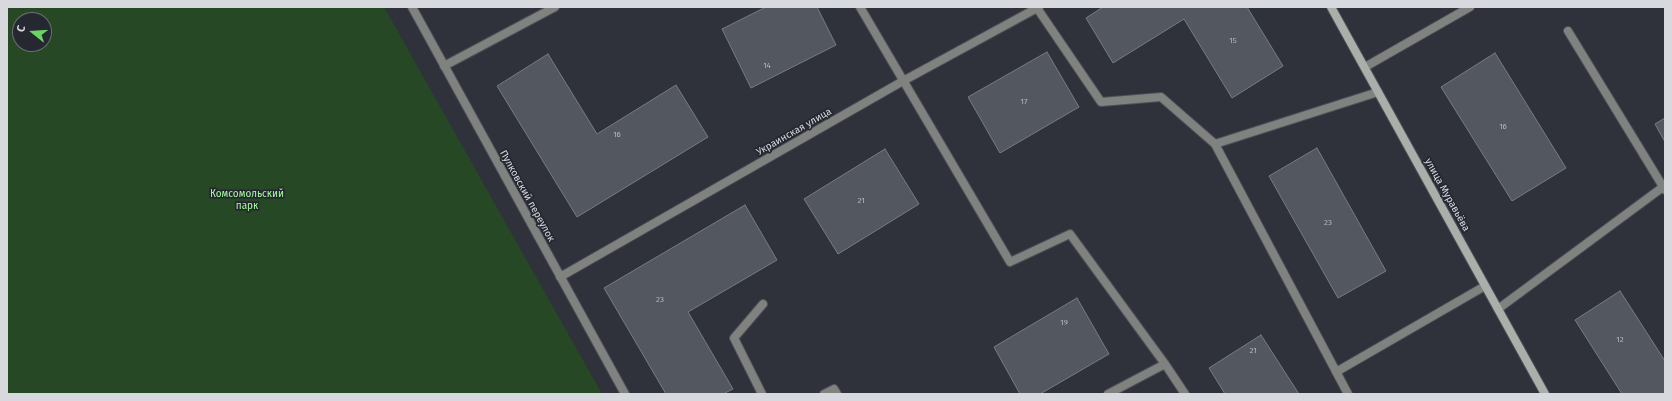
<!DOCTYPE html>
<meta charset="utf-8">
<style>
body{margin:0}
#map{position:relative;width:1672px;height:401px;overflow:hidden;background:#2f323a;font-family:"Fira Sans",sans-serif}
canvas{display:block}
.frame{position:absolute;inset:0;border:8px solid #d7d9df;pointer-events:none}
.north{position:absolute;left:12px;top:12px;width:40px;height:40px;box-sizing:border-box;background:#252830;border:1px solid #6c6f76;border-radius:50%;rotate:287deg;font-size:11px;font-weight:700;line-height:16px;text-align:center;color:#d7d9df}
.north::after{content:'';display:block;margin:auto;width:14px;height:18px;background:#6ad363;clip-path:polygon(50% 0,100% 100%,50% 72%,0 100%)}
</style>
<div id="map">
<canvas width="1672" height="401"></canvas>
<div class="frame"></div>
<div class="north">С</div>
</div>
<script>
const ctx = document.querySelector('canvas').getContext('2d');
ctx.lineJoin = 'round';
function fill(path, color) {
  ctx.fillStyle = color;
  ctx.fill(path, 'evenodd');
}
function toPath(rows) {
  const path = new Path2D();
  for (const r of rows) {
    path.moveTo(r[0], r[1]);
    for (let i = 2; i < r.length; i += 2) path.lineTo(r[i], r[i + 1]);
  }
  return path;
}
function stroke(path, color, width, dash) {
  ctx.strokeStyle = color;
  ctx.lineWidth = width;
  ctx.lineCap = dash ? 'butt' : 'round';
  ctx.setLineDash(dash || []);
  ctx.stroke(path);
}
function label(font, color, halo, rows, align = 'center') {
  ctx.font = font + ' "Fira Sans",sans-serif';
  ctx.lineWidth = 3.5;
  ctx.setLineDash([]);
  ctx.textBaseline = 'middle';
  ctx.strokeStyle = halo;
  ctx.fillStyle = color;
  for (const [text, x, y, turn = 0] of rows) {
    ctx.save();
    ctx.translate(x, y);
    ctx.rotate((+turn || 0) * Math.PI / 180);
    ctx.textAlign = isNaN(turn) ? turn : align;
    if (halo) ctx.strokeText(text, 0, 0);
    ctx.fillText(text, 0, 0);
    ctx.restore();
  }
}
const green = toPath([
 [7,7,384,7,602,394,7,394],
 [20,20,44,20,44,44,20,44]
]);
const building = toPath([
 [766,7,817,7,836,45,751,88,722,29,766,7],
 [1103,7,1247,7,1283,66,1232,98,1184,19,1113,63,1086,18,1103,7],
 [1047,52,1079,107,1000,153,968,97,1047,52],
 [1495,53,1566,168,1512,201,1441,87,1495,53],
 [548,54,597,134,676,85,708,137,577,217,497,86,548,54],
 [1665,118,1665,142,1655,124,1665,118],
 [1317,148,1386,271,1338,298,1269,176,1317,148],
 [885,149,919,204,838,254,804,199,885,149],
 [745,205,777,260,688,312,733,389,723,394,666,394,604,288,745,205],
 [1620,291,1665,361,1665,394,1622,394,1575,320,1620,291],
 [1077,298,1109,354,1040,394,1020,394,994,347,1077,298],
 [1261,335,1299,394,1225,394,1209,368,1261,335]
]);
const lane = toPath([
 [860,7,1010,262,1070,234,1165,364,1185,394],
 [1037,8,1101,102,1161,97,1215,144,1378,92],
 [444,66,555,7],
 [1365,67,1470,7],
 [1215,144,1348,394],
 [1336,372,1485,286],
 [762,394,734,338,763,304],
 [824,394,834,389,837,394],
 [1108,394,1165,364]
]);
const street = toPath([
 [412,7,625,394],
 [1568,31,1665,190],
 [560,277,903,81,1039,7],
 [1498,309,1663,187]
]);
const secondary = toPath([
 [1331,7,1545,394]
]);
const numberNames = [
 ["15",1233,41],
 ["14",767,66],
 ["17",1024,102],
 ["16",1503,127],
 ["16",617,135],
 ["21",861,201],
 ["23",1328,223],
 ["23",660,300],
 ["19",1064,323],
 ["12",1620,340],
 ["21",1253,351]
];
const streetNames = [
 ["Украинская улица",794,132,-30],
 ["улица Муравьёва",1447,195,61],
 ["Пулковский переулок",527,196,61]
];
const parkNames = [
 ["Комсомольский",247,194],
 ["парк",247,206]
];
fill(green, '#264824');
fill(building, '#535760');
stroke(building, '#787b85', 1);
stroke(lane, '#4d5058', 10);
stroke(street, '#4d5058', 10);
stroke(secondary, '#4d5058', 10);
stroke(lane, '#7f827e', 8);
stroke(street, '#7f827e', 8);
stroke(secondary, '#aab0a9', 8);
label('8px', '#b6b8bf', null, numberNames);
label('10px', '#d7d9df', '#252830', streetNames);
label('10px', '#a8faa0', '#252830', parkNames);
</script>
